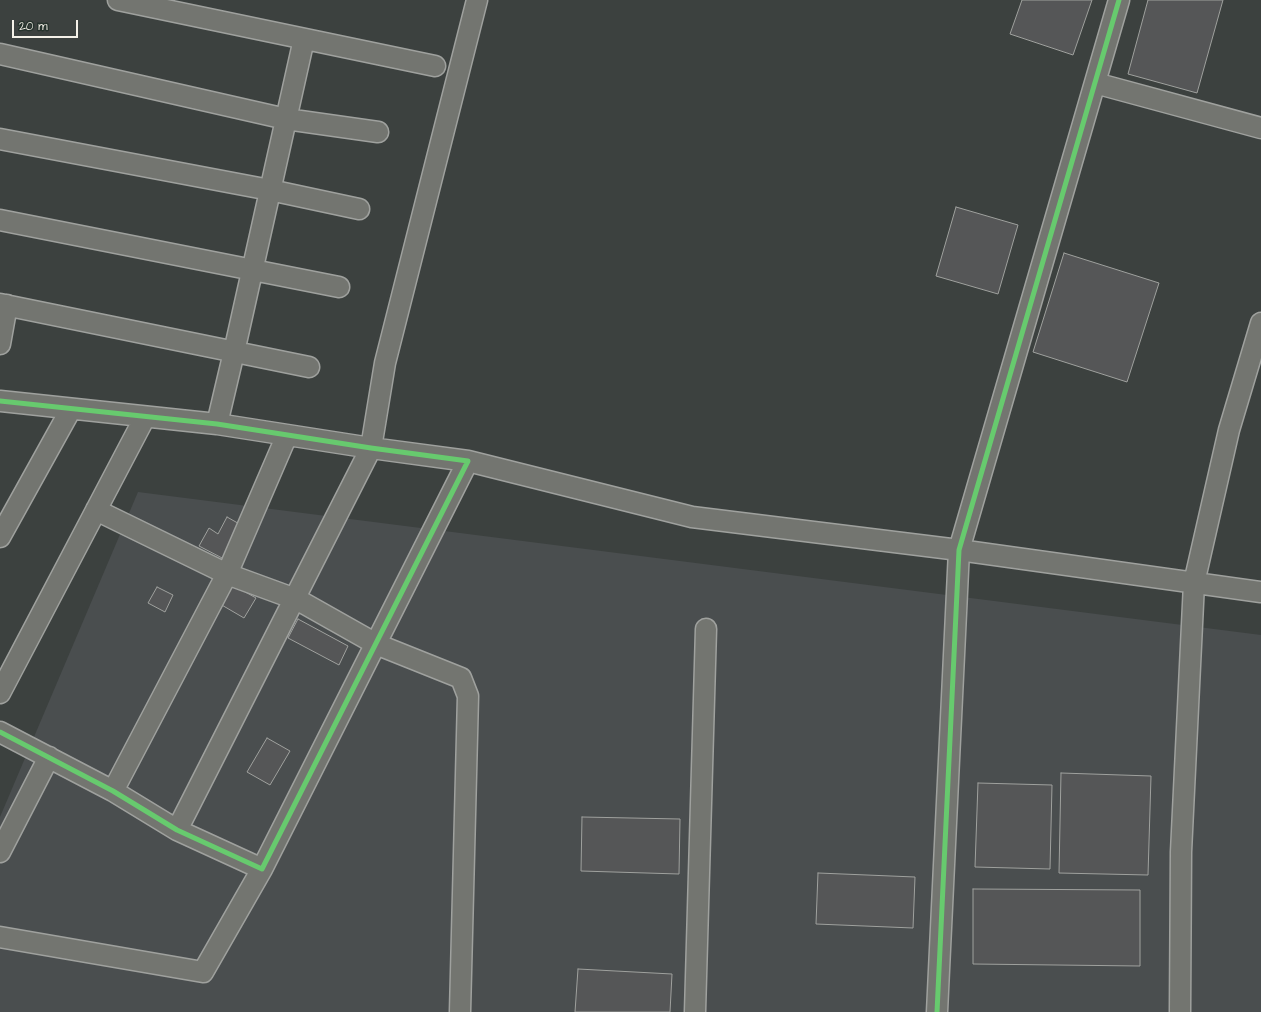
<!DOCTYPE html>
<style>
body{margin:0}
#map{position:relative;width:1261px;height:1012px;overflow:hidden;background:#3c413f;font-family:"Architects Daughter",sans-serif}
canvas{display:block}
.scale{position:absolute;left:12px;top:20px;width:66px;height:18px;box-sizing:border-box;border:2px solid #f4f1e8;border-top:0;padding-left:5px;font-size:12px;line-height:14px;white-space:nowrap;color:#f4f1e8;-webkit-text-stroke:3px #26332d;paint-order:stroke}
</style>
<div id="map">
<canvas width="1261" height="1012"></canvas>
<div class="scale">20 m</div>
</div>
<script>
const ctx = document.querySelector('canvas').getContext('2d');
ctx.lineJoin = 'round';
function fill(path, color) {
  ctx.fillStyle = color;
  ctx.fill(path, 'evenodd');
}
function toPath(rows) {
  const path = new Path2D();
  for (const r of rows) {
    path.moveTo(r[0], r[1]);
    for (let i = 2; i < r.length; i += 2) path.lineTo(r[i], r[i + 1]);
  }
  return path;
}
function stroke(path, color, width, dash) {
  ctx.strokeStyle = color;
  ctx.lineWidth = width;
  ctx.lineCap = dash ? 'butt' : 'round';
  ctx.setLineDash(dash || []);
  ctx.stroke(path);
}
const built = toPath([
 [138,492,1261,635,1261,1012,0,1012,0,817]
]);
const building = toPath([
 [1022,0,1092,0,1073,55,1010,34,1022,0],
 [1148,0,1223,0,1197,93,1128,74,1148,0],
 [956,207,1018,225,998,294,936,276,956,207],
 [1064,253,1159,283,1127,382,1033,352,1064,253],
 [227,517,243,526,224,559,199,546,209,528,218,534,227,517],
 [231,584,256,598,244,618,220,604,231,584],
 [157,587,173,595,165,612,148,603,157,587],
 [298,619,348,646,339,665,288,638,298,619],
 [267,738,290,751,270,785,247,772,267,738],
 [1061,773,1151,776,1148,875,1059,873,1061,773],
 [978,783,1052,785,1050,869,975,867,978,783],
 [582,817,680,819,679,874,581,871,582,817],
 [818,873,915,877,913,928,816,924,818,873],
 [973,889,1140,890,1140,966,973,964,973,889],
 [578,969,672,974,670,1012,575,1012,578,969]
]);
const minor = toPath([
 [118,0,435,66],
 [0,54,286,119,378,132],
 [1095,83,1261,128],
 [0,139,270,190,359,209],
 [0,220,339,287],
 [0,304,309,367],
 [0,344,7,305],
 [0,401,217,424,371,448,468,461,262,869,177,830,113,791,0,732],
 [217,424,234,352,304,39],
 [468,461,692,517,959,550,1261,592],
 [96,510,227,574,298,600,376,644,461,678,468,696,460,1012],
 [0,537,71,409],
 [0,693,145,417],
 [113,791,227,574,287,435],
 [177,830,371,448,385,363,477,0],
 [0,852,49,757],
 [0,937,203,972,262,869],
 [695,1012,706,629],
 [937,1012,959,550,1119,0],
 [1180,1012,1181,852,1194,583,1229,430,1261,323]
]);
const cycleway = toPath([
 [0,401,217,424,371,448,468,461,262,869,177,830,113,791,0,732],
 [937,1012,959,550,1119,0]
]);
fill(built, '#4a4e4f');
fill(building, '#555657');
stroke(building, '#9fa19e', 1);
stroke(minor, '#9fa19e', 23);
stroke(minor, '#737570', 20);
stroke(cycleway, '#67ca6e', 5);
</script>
